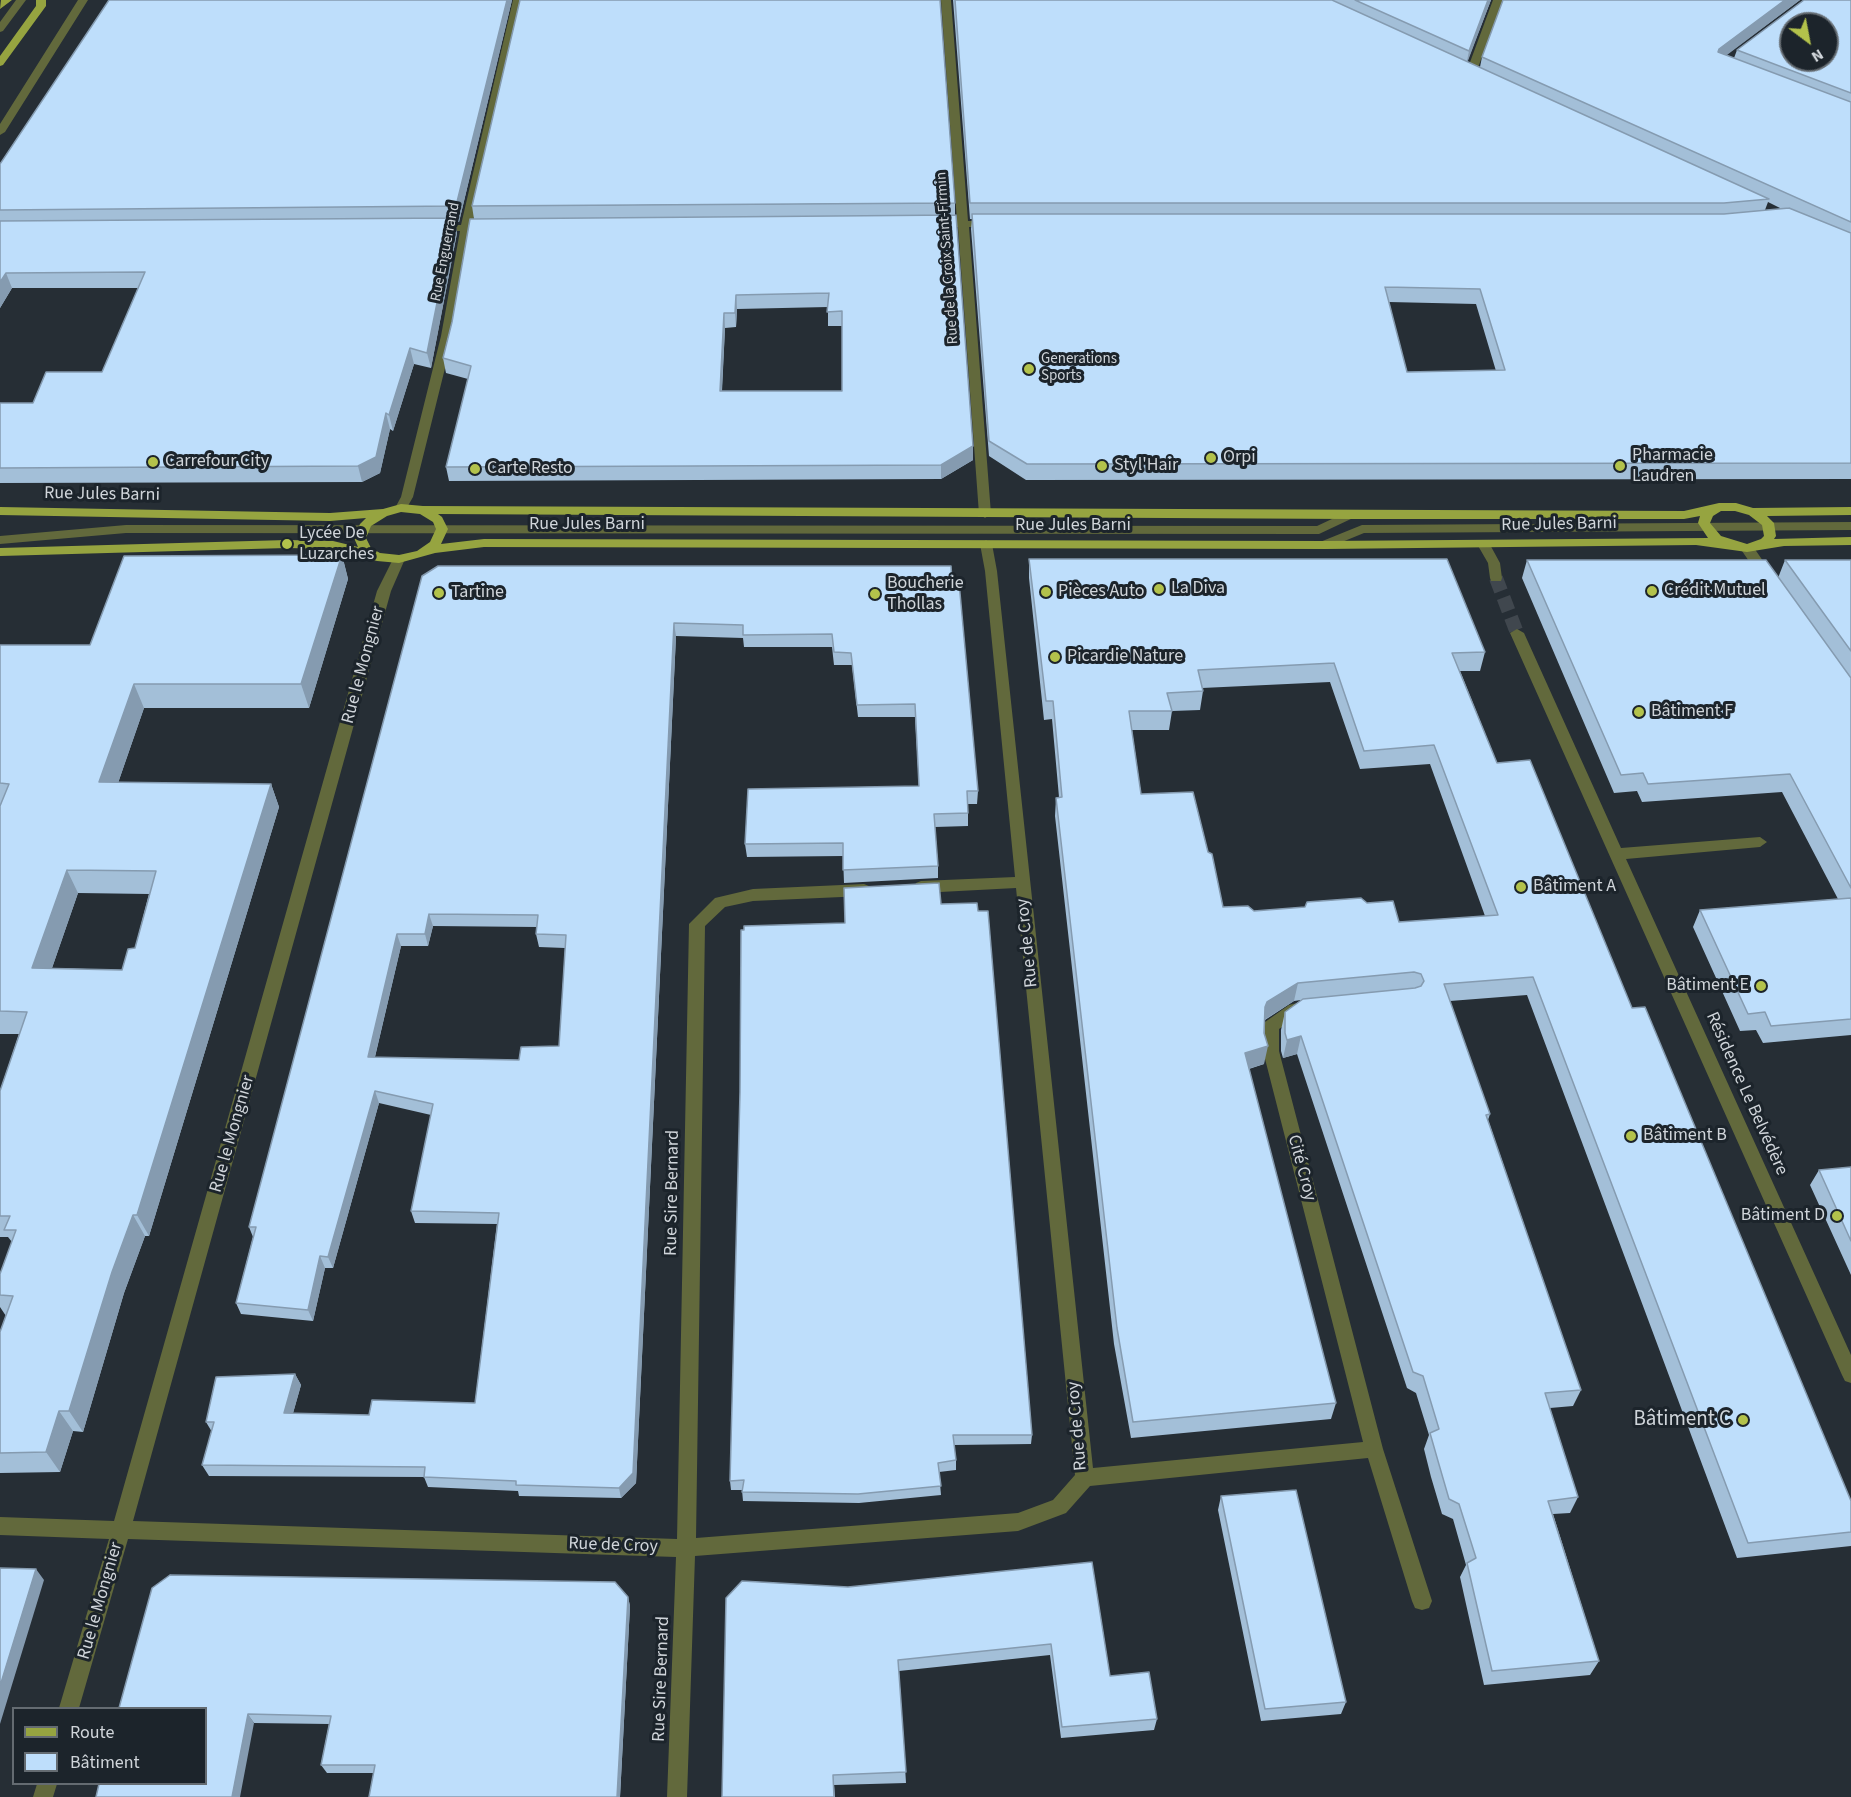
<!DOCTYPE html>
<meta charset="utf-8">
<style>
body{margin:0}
#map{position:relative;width:1851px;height:1797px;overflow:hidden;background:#262e35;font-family:"Source Sans 3",sans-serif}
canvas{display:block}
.legend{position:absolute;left:12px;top:1707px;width:195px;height:78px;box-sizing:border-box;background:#1c242b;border:2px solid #646b71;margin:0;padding:8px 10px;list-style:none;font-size:18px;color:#d0d5da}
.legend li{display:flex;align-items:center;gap:12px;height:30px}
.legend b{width:30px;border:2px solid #646b71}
.north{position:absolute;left:1779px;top:12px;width:60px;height:60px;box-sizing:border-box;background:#1c242b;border:2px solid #646b71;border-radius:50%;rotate:148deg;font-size:16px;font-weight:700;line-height:24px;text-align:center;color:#d0d5da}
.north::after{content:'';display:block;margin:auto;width:21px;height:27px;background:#b3c24b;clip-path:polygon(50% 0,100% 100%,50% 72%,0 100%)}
</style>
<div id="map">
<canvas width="1851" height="1797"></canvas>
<ul class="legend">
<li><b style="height:8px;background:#96a440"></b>Route</li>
<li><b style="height:16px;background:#bedefb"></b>Bâtiment</li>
</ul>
<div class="north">N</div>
</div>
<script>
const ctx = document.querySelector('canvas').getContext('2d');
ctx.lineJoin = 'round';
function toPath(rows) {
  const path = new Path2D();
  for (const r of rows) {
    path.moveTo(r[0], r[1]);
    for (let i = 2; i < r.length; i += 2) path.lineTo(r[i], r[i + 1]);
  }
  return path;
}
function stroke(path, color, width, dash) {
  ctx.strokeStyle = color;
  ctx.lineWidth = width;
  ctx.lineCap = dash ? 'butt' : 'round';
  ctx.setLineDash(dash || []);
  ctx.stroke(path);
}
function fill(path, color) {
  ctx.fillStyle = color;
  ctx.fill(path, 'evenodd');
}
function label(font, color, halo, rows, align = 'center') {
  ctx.font = font + ' "Source Sans 3",sans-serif';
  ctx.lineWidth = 6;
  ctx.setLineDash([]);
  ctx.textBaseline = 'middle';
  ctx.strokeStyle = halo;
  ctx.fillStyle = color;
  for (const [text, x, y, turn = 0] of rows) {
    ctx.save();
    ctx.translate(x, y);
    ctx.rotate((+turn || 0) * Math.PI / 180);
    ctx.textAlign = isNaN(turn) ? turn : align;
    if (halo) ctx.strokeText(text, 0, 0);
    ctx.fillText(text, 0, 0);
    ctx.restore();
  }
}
const minorTunnel = toPath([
 [1496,578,1517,633]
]);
const minor = toPath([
 [16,0,26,0,3,31,0,32,0,22,16,0],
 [78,0,88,0,5,132,0,135,0,124,78,0],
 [513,0,523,0,472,225,489,225,494,228,489,231,471,231,453,336,413,497,405,511,401,512,395,508,401,497,441,336,460,231,438,231,433,228,438,225,461,225,513,0],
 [941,0,951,0,968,221,990,221,995,224,990,227,969,227,991,514,985,518,979,514,958,227,936,227,931,224,936,221,957,221,941,0],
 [1493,0,1503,0,1476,73,1468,75,1466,73,1493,0],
 [1349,511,1355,515,1353,518,1319,534,126,533,0,544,0,536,126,525,1317,526,1349,511],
 [1851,522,1851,530,1364,533,1325,549,1319,545,1320,542,1362,525,1851,522],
 [986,540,992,544,997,571,1093,1468,1363,1442,1263,1051,1263,1026,1265,1022,1289,1005,1301,1002,1307,1004,1309,1008,1307,1012,1299,1015,1279,1029,1279,1051,1383,1449,1432,1601,1429,1608,1422,1610,1415,1608,1412,1601,1368,1458,1090,1486,1066,1513,1018,1531,695,1556,687,1797,667,1797,676,1557,128,1539,79,1708,59,1708,109,1539,0,1535,0,1517,114,1521,377,591,393,559,399,555,405,559,391,591,133,1521,677,1539,689,924,715,898,753,889,864,884,869,886,871,890,869,894,864,896,753,901,725,907,705,926,696,1538,1018,1513,1053,1500,1075,1475,1016,888,921,893,916,891,914,887,916,883,921,881,1015,877,985,571,980,544,986,540],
 [1483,540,1488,541,1500,563,1502,578,1501,581,1491,581,1490,578,1488,563,1477,544,1483,540],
 [1747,544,1752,545,1772,574,1773,577,1772,580,1762,580,1742,551,1741,548,1742,545,1747,544],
 [1517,629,1524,633,1621,848,1760,837,1767,842,1760,847,1626,859,1851,1355,1851,1383,1845,1381,1842,1375,1510,633,1517,629],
 [37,1784,57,1784,53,1797,33,1797,37,1784]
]);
const major = toPath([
 [1,0,12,0,0,9,1,0],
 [36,0,46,0,46,6,3,65,0,66,0,56,36,6,36,0],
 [1719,503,1736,503,1753,508,1851,507,1851,515,1767,516,1774,523,1776,536,1774,539,1851,537,1851,545,1784,546,1747,552,1696,545,1325,549,484,547,435,553,399,563,377,561,333,549,287,548,0,556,0,548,287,540,333,541,358,547,354,538,360,524,366,518,330,521,0,515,0,507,330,513,383,509,401,504,423,506,1684,511,1719,503],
 [1721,511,1735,511,1749,515,1762,525,1764,536,1761,539,1747,544,1721,536,1710,523,1713,516,1721,511],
 [401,512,420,514,433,522,436,529,430,542,417,551,399,555,380,553,371,548,366,538,371,526,387,516,401,512],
 [438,514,1349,519,1684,519,1700,516,1698,523,1708,538,1325,541,484,539,441,544,448,529,442,517,438,514]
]);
const wall = toPath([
 [109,0,512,0,459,222,455,222,457,233,431,368,414,364,393,431,390,429,380,473,362,482,0,483,0,403,33,403,102,372,138,288,12,288,0,308,0,164],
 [953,0,1491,0,1467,62,1480,67,1482,57,1503,0,1800,0,1726,55,1734,58,1737,50,1851,0,1851,479,1026,480,989,456,971,229,972,219,970,219],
 [1768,202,1782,209,1765,210],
 [1389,302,1476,304,1496,371,1407,372],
 [955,203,955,215,973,460,941,479,449,481,446,467,468,379,446,373,443,358,452,322,474,219,472,206],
 [828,307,828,326,842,326,842,391,722,391,725,328,736,327,737,309],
 [342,555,348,579,309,708,144,708,118,783,271,784,279,807,149,1236,145,1236,124,1293,83,1432,73,1431,60,1472,0,1473,0,1332,6,1316,0,1307,0,1274,12,1242,8,1237,0,1237,0,1091,19,1034,0,1034,0,645,90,645],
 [78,893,149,894,135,948,122,970,52,968],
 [1029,559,1485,652,1480,671,1460,671,1497,763,1632,1008,1851,1501,1851,1546,1737,1558,1527,995,1450,1001,1490,1114,1488,1120,1581,1390,1573,1406,1550,1408,1578,1497,1570,1513,1553,1514,1599,1661,1590,1675,1484,1685,1460,1577,1466,1565,1453,1519,1442,1514,1431,1477,1424,1449,1429,1435,1416,1393,1407,1388,1297,1054,1283,1058,1281,1051,1281,1030,1285,1012,1301,1000,1294,1001,1265,1020,1264,1064,1249,1069,1336,1403,1331,1419,1131,1438,1114,1344,1055,816,1056,798,1059,797,1052,719,1044,720,1029,578],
 [1330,682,1360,769,1430,764,1485,916,1399,922,1367,903,1254,911,1223,907,1141,794,1132,730,1169,730,1172,711,1200,710,1203,691,1202,688],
 [1527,560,1778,578,1785,560,1851,560,1851,1035,1763,1043,1756,1030,1740,1031,1693,927,1700,910,1838,899,1782,792,1642,802,1637,791,1614,793,1522,578],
 [422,576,952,581,978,791,977,804,968,804,968,826,935,827,938,866,938,878,844,883,843,856,747,857,745,844,919,786,915,717,858,717,852,665,834,665,832,647,744,647,743,638,676,636,636,1483,621,1498,519,1496,518,1491,428,1487,424,1477,209,1476,202,1465,212,1432,206,1422,295,1374,301,1385,293,1413,369,1415,475,1403,497,1224,415,1223,411,1211,431,1115,379,1103,333,1268,325,1268,313,1321,241,1314,236,1303,253,1237,249,1227],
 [433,926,537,927,536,934,539,947,565,948,559,1046,519,1060,375,1057,401,946,428,946],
 [941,904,1032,1435,1031,1444,954,1445,956,1460,956,1470,939,1472,941,1495,859,1503,743,1501,742,1490,731,1490,730,1481,845,923],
 [1851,1167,1851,1275,1810,1185,1819,1170],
 [1221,1496,1346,1702,1341,1714,1261,1721,1218,1510],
 [1092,1562,1110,1676,1157,1719,1154,1730,1061,1738,1050,1655,899,1671,906,1783,834,1785,835,1797,722,1797,848,1587],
 [152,1588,628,1597,630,1606,620,1797,369,1797,374,1773,327,1773,321,1765,329,1724,254,1723]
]);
const shadedWall = toPath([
 [507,0,512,0,459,222,456,206],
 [1488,0,1491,0,1466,66,1469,51],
 [1785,0,1800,0,1715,64,1719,49],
 [454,218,457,233,431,368,427,353],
 [6,273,12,288,0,308,0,282],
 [736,295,737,309,736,327,735,313],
 [724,313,725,328,721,405,720,391],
 [410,348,414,364,393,431,389,415],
 [386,413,390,429,380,473,362,482,358,466],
 [973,446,973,460,941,479,941,465],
 [342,555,348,579,309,708,301,684],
 [674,623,676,636,636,1483,621,1498,619,1488],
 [134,684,144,708,110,806,99,782],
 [271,784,279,807,149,1236,137,1215],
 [67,870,78,893,44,991,32,968],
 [429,914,433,926,428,946,425,934],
 [397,934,401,946,372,1069,368,1057],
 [1298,983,1294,1001,1264,1020,1265,1007,1267,1002],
 [1301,1036,1297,1054,1283,1058,1287,1040],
 [1268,1046,1264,1064,1241,1071,1245,1053],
 [375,1091,379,1103,333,1268,328,1257],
 [133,1215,145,1236,124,1293,83,1432,69,1411,112,1272],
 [320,1256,325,1268,313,1321,308,1310],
 [295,1374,301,1385,290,1424,284,1413],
 [59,1411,73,1431,60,1472,46,1452],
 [36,1569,44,1580,0,1724,0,1686],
 [628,1597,630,1606,620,1797,617,1797],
 [248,1714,254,1723,240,1797,232,1797]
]);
const building = toPath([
 [109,0,507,0,456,206,0,210,0,164,109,0],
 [520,0,940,0,955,203,472,206,520,0],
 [955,0,1332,0,1769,199,1724,203,970,203,955,0],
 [1355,0,1488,0,1469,51,1355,0],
 [1503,0,1785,0,1719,49,1718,52,1851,102,1851,222,1482,57,1503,0],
 [1804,0,1851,0,1851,93,1737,50,1804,0],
 [1791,24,1827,24,1827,60,1791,60,1791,24],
 [1789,208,1851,233,1851,463,1027,464,989,441,972,214,1724,214,1789,208],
 [1385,287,1480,289,1505,370,1407,372,1385,287],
 [956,215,973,446,941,465,446,467,471,366,443,358,452,322,470,219,956,215],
 [829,293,827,312,842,311,842,391,720,391,724,313,735,313,736,295,829,293],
 [454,218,427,353,410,348,389,415,386,413,376,457,358,466,0,468,0,403,33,403,46,372,102,372,145,272,6,273,0,282,0,221,454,218],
 [342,555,301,684,134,684,99,782,271,784,137,1215,133,1215,112,1272,69,1411,59,1411,46,1452,0,1453,0,1332,13,1296,0,1295,0,1274,16,1230,4,1230,10,1216,0,1216,0,1091,27,1012,0,1011,0,806,9,784,0,783,0,645,90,645,124,556,342,555],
 [67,870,156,871,135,948,128,949,122,970,32,968,67,870],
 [1029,559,1447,559,1485,652,1452,653,1497,763,1530,760,1632,1008,1645,1007,1851,1501,1851,1532,1748,1543,1533,977,1444,984,1490,1114,1486,1115,1581,1390,1545,1393,1578,1497,1548,1501,1599,1661,1492,1671,1467,1563,1476,1558,1459,1504,1449,1499,1438,1461,1430,1433,1439,1429,1423,1376,1413,1372,1301,1036,1287,1040,1285,1033,1285,1012,1303,999,1415,988,1421,986,1424,981,1421,974,1414,972,1298,983,1267,1002,1265,1007,1264,1033,1268,1046,1245,1053,1336,1403,1133,1422,1117,1328,1056,798,1062,797,1053,701,1046,701,1029,559],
 [1334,663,1364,751,1434,745,1498,915,1399,922,1393,901,1367,903,1361,898,1307,902,1305,907,1254,911,1248,906,1223,907,1212,854,1208,852,1193,792,1141,794,1129,711,1172,711,1167,693,1203,691,1198,670,1334,663],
 [1527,560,1766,560,1851,678,1851,888,1790,774,1648,784,1643,773,1621,775,1527,560],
 [1785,560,1851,560,1851,651,1785,560],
 [438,566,951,566,952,581,959,582,978,791,967,791,968,813,934,814,938,866,843,870,843,843,745,844,748,789,919,786,915,704,857,705,851,653,834,652,832,634,743,635,743,625,674,623,633,1473,619,1488,516,1485,516,1481,424,1477,425,1467,202,1465,214,1422,206,1422,216,1377,295,1374,284,1413,369,1415,372,1400,475,1403,499,1213,411,1211,433,1104,375,1091,328,1257,320,1256,308,1310,236,1303,256,1227,249,1227,422,576,438,566],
 [429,914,538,915,536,934,566,935,559,1046,521,1047,519,1060,368,1057,397,934,425,934,429,914],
 [939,883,941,904,977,903,978,911,988,911,1032,1435,953,1435,956,1460,938,1463,941,1486,858,1494,742,1492,744,1480,730,1481,740,1092,741,930,744,930,744,926,845,923,844,888,939,883],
 [1851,898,1851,1019,1771,1026,1765,1012,1748,1014,1700,910,1851,898],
 [1851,1167,1851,1241,1819,1170,1851,1167],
 [1296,1490,1346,1702,1265,1709,1221,1496,1296,1490],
 [1092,1562,1110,1676,1149,1672,1157,1719,1062,1727,1051,1644,898,1660,906,1772,833,1775,834,1797,722,1797,726,1598,742,1581,848,1587,1092,1562],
 [0,1568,36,1569,0,1686,0,1568],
 [170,1575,615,1582,628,1597,617,1797,369,1797,375,1765,321,1765,331,1716,248,1714,232,1797,96,1797,99,1784,206,1784,206,1708,119,1708,152,1588,170,1575]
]);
const markers = [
 [1029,369,6,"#b3c24b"],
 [1211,458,6,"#b3c24b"],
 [153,462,6,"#b3c24b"],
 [1102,466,6,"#b3c24b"],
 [1620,466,6,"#b3c24b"],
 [475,469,6,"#b3c24b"],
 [287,544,6,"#b3c24b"],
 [1159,589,6,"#b3c24b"],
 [1652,591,6,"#b3c24b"],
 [1046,592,6,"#b3c24b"],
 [439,593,6,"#b3c24b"],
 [875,594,6,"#b3c24b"],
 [1055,657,6,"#b3c24b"],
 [1639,712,6,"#b3c24b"],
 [1521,887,6,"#b3c24b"],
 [1761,986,6,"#b3c24b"],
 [1631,1136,6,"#b3c24b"],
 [1837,1216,6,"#b3c24b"],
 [1743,1420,6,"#b3c24b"]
];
const farStreetnames = [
 ["Rue Enguerrand",446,252,-79],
 ["Rue de la Croix Saint-Firmin",948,258,-94]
];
const farPoinames = [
 ["Generations",1041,360],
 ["Sports",1041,377]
];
const poiNames = [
 ["Pharmacie",1632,456],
 ["Laudren",1632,477],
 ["Orpi",1223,458],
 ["Carrefour City",165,462],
 ["Styl'Hair",1114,466],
 ["Carte Resto",487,469],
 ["Lycée De",299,534],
 ["Luzarches",299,555],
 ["Boucherie",887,584],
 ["Thollas",887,605],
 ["La Diva",1171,589],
 ["Crédit Mutuel",1664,591],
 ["Pièces Auto",1058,592],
 ["Tartine",451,593],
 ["Picardie Nature",1067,657],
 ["Bâtiment F",1651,712],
 ["Bâtiment A",1533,887],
 ["Bâtiment E",1749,986,"right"],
 ["Bâtiment B",1643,1136],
 ["Bâtiment D",1825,1216,"right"]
];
const streetNames = [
 ["Rue Jules Barni",102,495,1],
 ["Rue Jules Barni",587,525],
 ["Rue Jules Barni",1559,525,-1],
 ["Rue Jules Barni",1073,526],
 ["Rue le Mongnier",364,665,-75],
 ["Rue de Croy",1028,943,-96],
 ["Résidence Le Belvédère",1746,1094,66],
 ["Rue le Mongnier",233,1134,-74],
 ["Cité Croy",1301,1168,75],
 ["Rue Sire Bernard",673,1193,-89],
 ["Rue de Croy",1078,1426,-95],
 ["Rue de Croy",613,1546,2],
 ["Rue le Mongnier",101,1601,-74],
 ["Rue Sire Bernard",662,1679,-88]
];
const nearPoinames = [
 ["Bâtiment C",1731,1420]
];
stroke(minorTunnel, '#40474e', 14, [14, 7]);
fill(minor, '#62693c');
fill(major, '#96a440');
fill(wall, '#a3bfd8');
fill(shadedWall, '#859bb0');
fill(building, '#bedefb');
stroke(building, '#859bb0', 1.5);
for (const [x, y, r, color] of markers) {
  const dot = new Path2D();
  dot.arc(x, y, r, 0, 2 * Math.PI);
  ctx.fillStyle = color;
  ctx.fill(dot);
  stroke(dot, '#1c242b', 2);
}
label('15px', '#d0d5da', '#1c242b', farStreetnames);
label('15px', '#d0d5da', '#1c242b', farPoinames, 'left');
label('18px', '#d0d5da', '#1c242b', poiNames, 'left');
label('18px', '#d0d5da', '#1c242b', streetNames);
label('21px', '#d0d5da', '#1c242b', nearPoinames, 'right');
</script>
